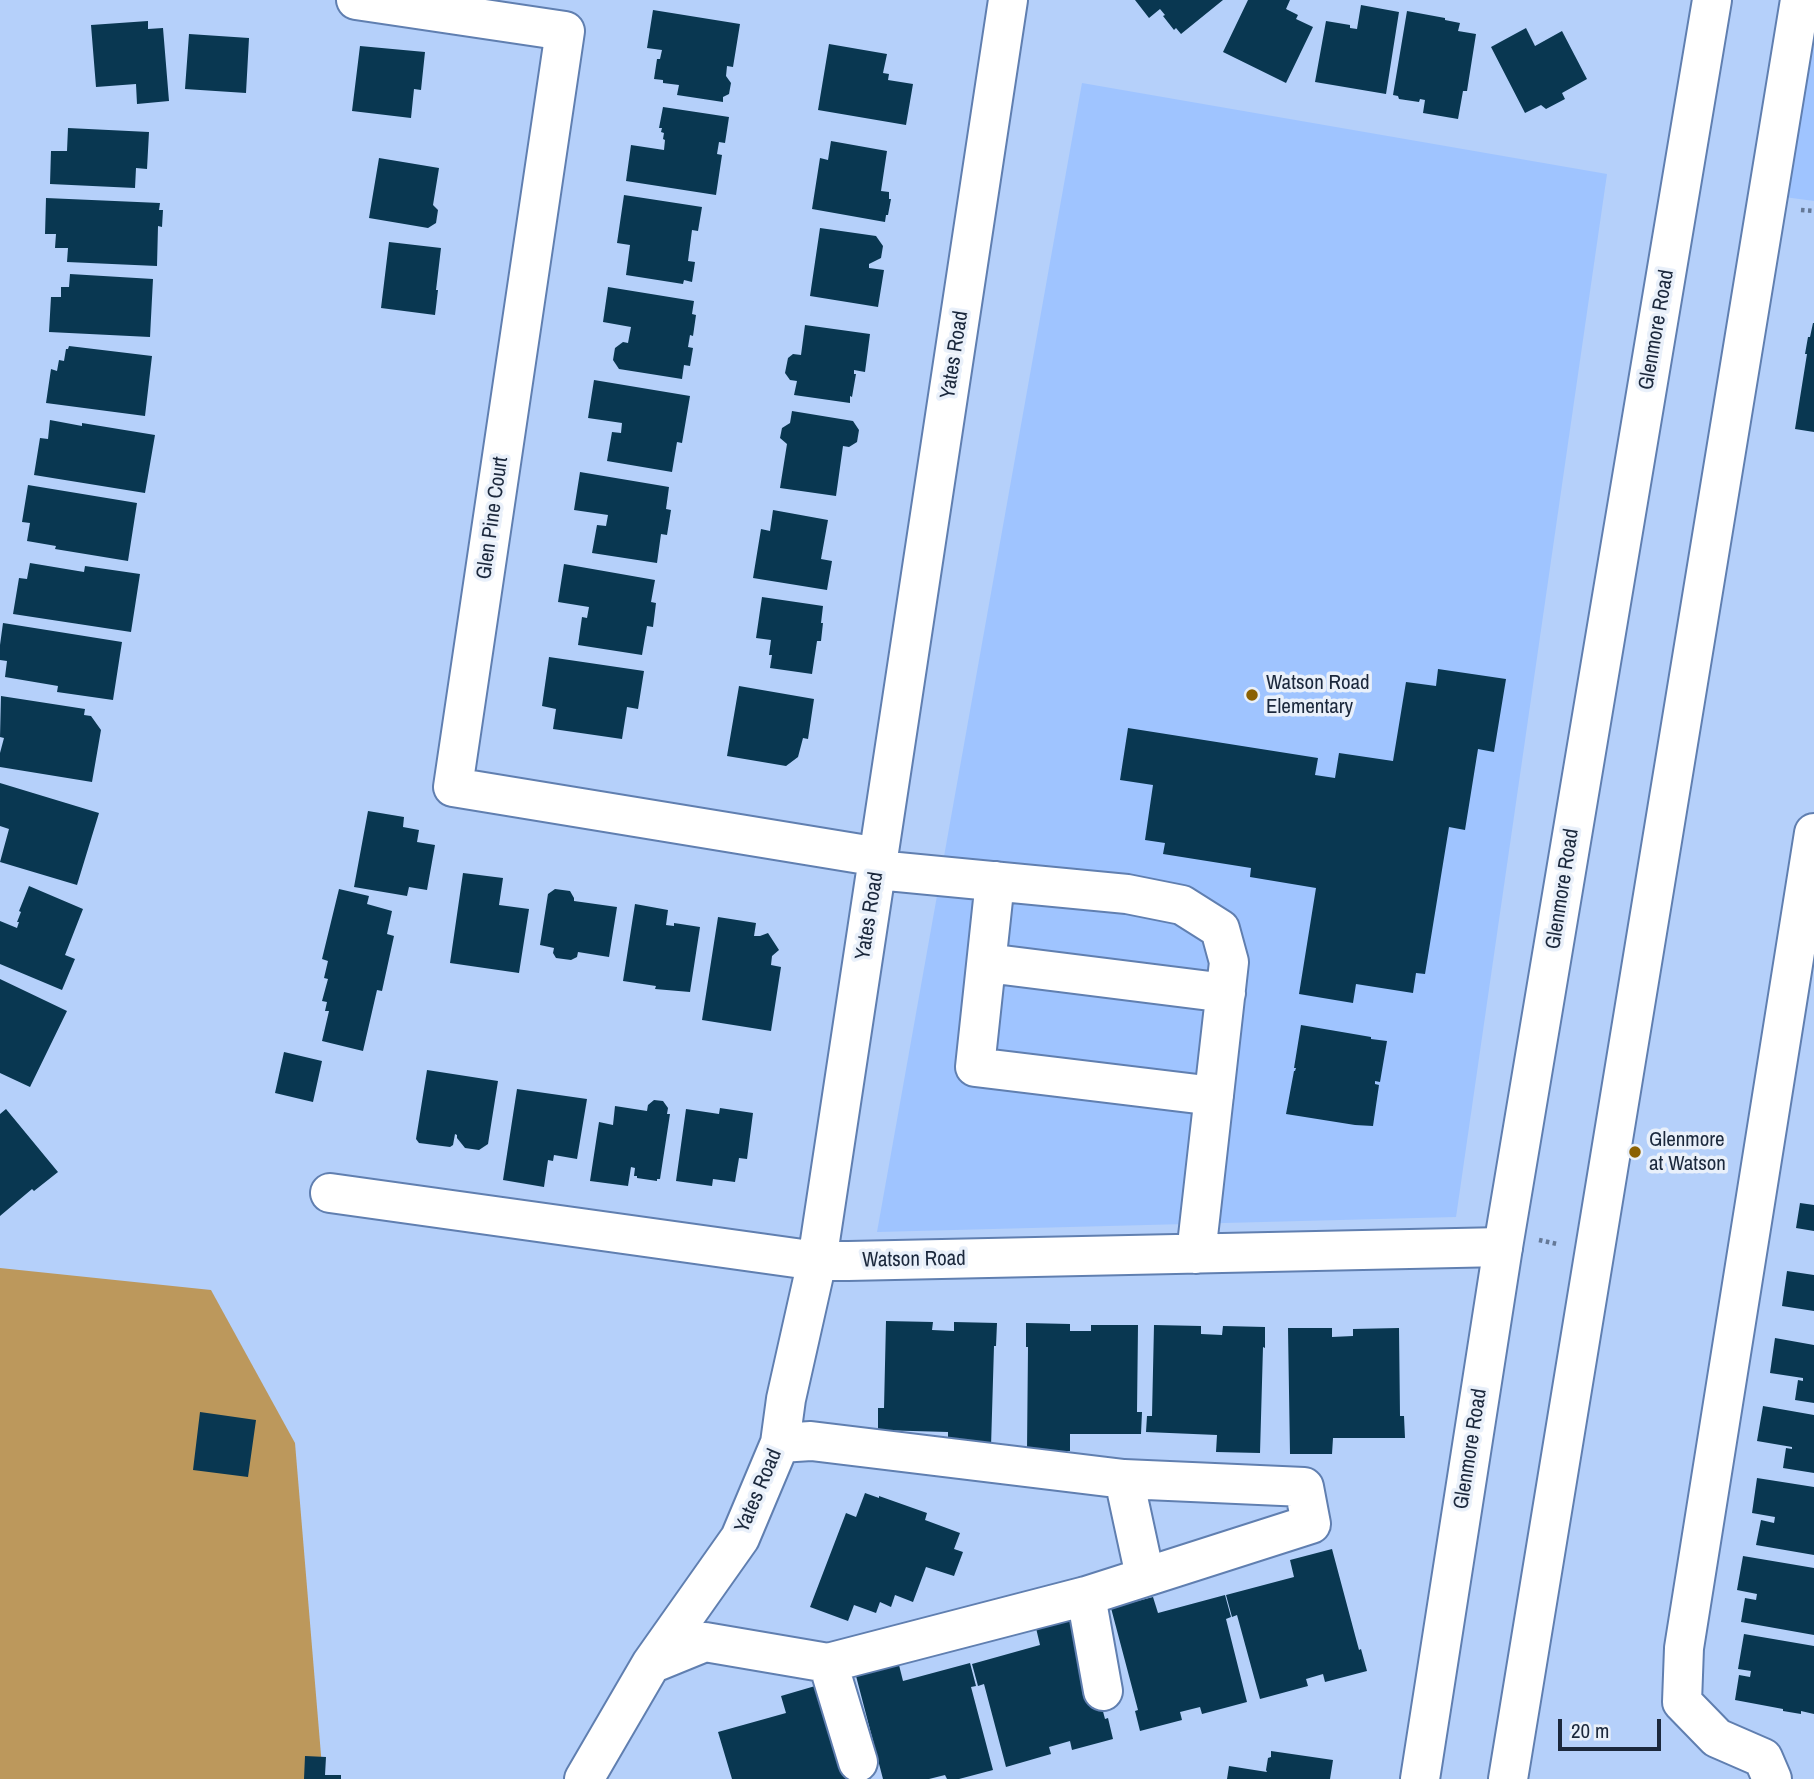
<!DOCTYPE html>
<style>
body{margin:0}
#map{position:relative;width:1814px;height:1779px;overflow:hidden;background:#b5d0fa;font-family:"Archivo Narrow",sans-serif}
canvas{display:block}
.scale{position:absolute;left:1558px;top:1719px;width:103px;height:32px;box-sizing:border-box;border:4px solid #1b283c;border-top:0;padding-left:9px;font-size:21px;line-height:24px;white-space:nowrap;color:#1b283c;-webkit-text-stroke:5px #e9f0fa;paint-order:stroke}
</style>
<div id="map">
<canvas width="1814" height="1779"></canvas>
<div class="scale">20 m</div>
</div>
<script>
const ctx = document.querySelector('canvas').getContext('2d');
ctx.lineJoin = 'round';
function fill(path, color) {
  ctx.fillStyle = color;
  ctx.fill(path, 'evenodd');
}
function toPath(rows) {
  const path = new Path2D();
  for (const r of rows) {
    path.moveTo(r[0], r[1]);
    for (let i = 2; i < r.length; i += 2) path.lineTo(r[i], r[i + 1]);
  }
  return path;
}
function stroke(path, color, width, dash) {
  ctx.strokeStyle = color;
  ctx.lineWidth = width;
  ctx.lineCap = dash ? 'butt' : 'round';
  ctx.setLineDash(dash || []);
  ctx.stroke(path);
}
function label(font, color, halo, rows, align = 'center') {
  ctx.font = font + ' "Archivo Narrow",sans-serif';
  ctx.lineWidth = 7;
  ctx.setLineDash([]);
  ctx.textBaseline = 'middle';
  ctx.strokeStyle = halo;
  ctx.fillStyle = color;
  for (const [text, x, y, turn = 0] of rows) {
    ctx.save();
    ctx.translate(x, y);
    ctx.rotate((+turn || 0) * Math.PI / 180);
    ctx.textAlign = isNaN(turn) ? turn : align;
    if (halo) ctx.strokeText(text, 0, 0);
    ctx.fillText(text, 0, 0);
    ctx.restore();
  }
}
const built = toPath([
 [1814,0,1814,201,1777,196],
 [1082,83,1607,174,1456,1217,877,1232]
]);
const forest = toPath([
 [0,1268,211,1290,295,1443,323,1779,0,1779]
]);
const building = toPath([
 [1135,0,1223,0,1181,34,1176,28,1174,30,1163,16,1165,15,1160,9,1149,18],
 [1248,0,1290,0,1286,9,1298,15,1296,19,1313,27,1286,83,1223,52],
 [1361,5,1399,12,1386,94,1315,82,1326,21,1350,25,1350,28,1357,29],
 [653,10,740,24,733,67,727,66,726,76,731,83,729,94,723,97,723,102,677,95,679,85,663,83,663,80,654,79,657,59,660,59,662,50,647,48],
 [1407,11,1445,18,1445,20,1460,23,1458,31,1476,34,1467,91,1463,91,1458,119,1423,113,1425,100,1420,99,1419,102,1399,99,1398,96,1393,95],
 [148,21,148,29,163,28,169,101,137,104,136,84,96,87,91,25],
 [1526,28,1535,46,1562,31,1587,79,1562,93,1565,99,1546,109,1541,105,1525,113,1491,47],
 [189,34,249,38,246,93,185,89],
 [829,44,887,54,883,73,889,74,888,80,913,84,906,125,818,110],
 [360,46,425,52,421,90,414,89,411,118,352,111],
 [663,107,729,117,725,143,719,142,717,154,722,155,716,195,626,181,631,145,664,150,665,140,663,139,664,133,661,132,662,128,659,128],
 [68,128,149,132,147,169,136,168,135,188,50,184,51,151,67,151],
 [831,141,887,151,881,191,889,192,889,199,891,199,888,215,886,215,885,222,812,209,820,158,828,160],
 [379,158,439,168,433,205,438,210,436,223,428,228,369,218],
 [624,195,702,207,698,231,692,230,688,261,695,262,692,282,684,280,683,284,626,275,630,245,617,243],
 [46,198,160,203,159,210,163,210,162,227,158,226,157,266,67,262,68,248,55,248,56,234,45,234],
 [820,228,876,236,883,246,881,258,869,264,869,268,884,270,878,307,810,296],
 [389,242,441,248,436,290,438,290,435,315,381,308],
 [70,274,153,279,150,337,49,332,51,297,61,297,61,287,69,287],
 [608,287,694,301,692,314,696,315,693,336,690,335,688,347,693,348,690,366,684,365,682,379,619,369,613,360,615,348,623,342,628,343,631,327,603,322],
 [1813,323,1814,323,1814,432,1795,429,1807,354,1805,354,1808,337,1810,337],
 [805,325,870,334,865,372,854,370,854,374,856,374,852,397,850,396,850,403,794,395,797,381,790,380,785,373,788,358,793,354,801,355],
 [69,346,152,356,145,416,46,403,51,369,57,371,59,360,64,361,66,349,68,349],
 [594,380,690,396,682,443,677,442,672,472,607,461,612,432,621,433,622,423,588,418],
 [792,411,853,421,859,430,857,442,849,447,843,446,836,496,780,488,787,444,780,438,782,428,790,423],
 [50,420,82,426,82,423,155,435,145,493,34,475,40,438,48,439],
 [580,472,669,487,666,509,671,510,667,535,661,534,657,563,592,553,597,525,606,526,608,515,574,510],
 [28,485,137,503,128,561,55,549,56,546,27,541,30,523,22,522],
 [773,510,828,520,821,559,832,561,827,590,753,578,761,529,770,531],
 [30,563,84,572,85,566,140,574,131,632,13,614,19,578,27,579],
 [564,564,655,580,651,602,656,603,653,627,647,626,642,655,578,645,582,617,587,618,589,607,558,602],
 [762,597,823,606,821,623,823,623,821,641,817,641,812,674,770,668,772,655,769,655,771,640,756,638],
 [3,623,122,642,113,700,57,692,58,686,5,677,7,661,0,660,0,645],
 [549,657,644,671,638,709,627,707,622,739,553,729,556,709,542,706],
 [1438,669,1506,679,1494,752,1478,749,1465,830,1449,827,1425,974,1416,973,1413,993,1356,984,1353,1003,1299,994,1316,888,1250,877,1251,868,1163,854,1165,843,1145,840,1153,785,1120,780,1128,728,1318,758,1315,775,1335,778,1339,753,1393,761,1406,682,1436,686],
 [739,686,814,699,808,739,803,738,798,757,786,766,727,756],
 [1,696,85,709,84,715,91,716,101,730,92,782,0,767,0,753,4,738,0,737],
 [0,783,99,813,77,885,0,862,9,829,0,826],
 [368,811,404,817,403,827,419,830,417,842,435,845,427,890,409,887,407,896,354,887],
 [463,873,503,878,499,905,529,909,519,973,450,963],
 [29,886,83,909,65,955,75,959,62,990,0,964,0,921,17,928,19,922,17,922,21,912,19,911],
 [339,889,369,896,367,904,392,911,387,934,394,936,382,991,377,990,363,1051,322,1041,329,1011,325,1011,327,1002,322,1001,328,979,324,978,328,961,322,959],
 [555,889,570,891,574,898,574,901,617,907,609,957,578,952,577,957,571,960,556,958,553,953,554,948,540,945,548,894],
 [635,904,668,910,666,925,674,926,674,923,700,927,690,992,655,989,656,986,623,981],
 [718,917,756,923,754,936,760,936,768,933,779,950,772,956,771,965,781,967,771,1031,702,1020],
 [0,979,67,1011,30,1087,0,1073],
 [1301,1025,1371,1037,1371,1039,1387,1041,1380,1082,1375,1081,1375,1084,1379,1085,1373,1126,1355,1125,1286,1114,1294,1071,1295,1071,1296,1068,1294,1068],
 [284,1052,322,1061,313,1102,275,1093],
 [427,1070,498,1081,488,1144,479,1150,465,1148,457,1138,457,1135,455,1134,453,1145,450,1147,419,1143,416,1139],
 [517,1089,587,1099,577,1159,554,1155,553,1161,548,1160,544,1187,503,1180],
 [654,1100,663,1101,668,1108,667,1114,670,1114,660,1179,657,1179,657,1181,637,1178,637,1176,634,1176,635,1168,631,1167,628,1186,590,1181,599,1122,613,1125,615,1106,647,1111,648,1105],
 [720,1108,753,1113,747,1159,739,1158,735,1182,713,1179,712,1186,676,1181,686,1109,719,1114],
 [6,1109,58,1172,34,1191,32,1189,0,1216,0,1114],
 [1800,1203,1814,1205,1814,1231,1796,1228],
 [1787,1271,1814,1275,1814,1311,1782,1306],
 [886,1321,933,1322,932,1330,954,1331,954,1322,997,1323,996,1346,994,1346,991,1447,948,1446,948,1432,878,1430,878,1408,884,1408],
 [1026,1323,1070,1324,1070,1331,1091,1331,1091,1325,1138,1325,1137,1412,1142,1412,1141,1434,1070,1434,1070,1451,1062,1451,1062,1453,1027,1451,1028,1347,1026,1347],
 [1154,1325,1201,1326,1201,1334,1222,1335,1223,1326,1265,1327,1265,1348,1263,1347,1260,1453,1216,1452,1217,1435,1146,1432,1147,1416,1152,1416],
 [1288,1328,1332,1328,1332,1337,1353,1336,1353,1329,1399,1328,1400,1416,1404,1416,1405,1438,1333,1438,1332,1454,1290,1454],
 [1775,1338,1814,1345,1814,1403,1795,1400,1798,1380,1803,1381,1803,1378,1770,1373],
 [1763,1406,1814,1415,1814,1473,1783,1468,1786,1448,1792,1449,1792,1447,1757,1441],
 [200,1412,256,1420,248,1477,193,1470],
 [1757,1478,1814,1487,1814,1555,1756,1545,1761,1520,1774,1523,1775,1517,1752,1513],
 [865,1493,879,1498,879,1496,927,1513,925,1520,960,1533,954,1549,963,1552,954,1576,926,1567,913,1602,895,1595,891,1607,880,1602,876,1613,854,1605,848,1621,810,1607,846,1513,856,1517],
 [1332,1549,1359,1650,1361,1649,1367,1671,1325,1682,1323,1674,1306,1679,1308,1686,1260,1699,1237,1615,1232,1617,1226,1595,1294,1577,1290,1560],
 [1743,1556,1814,1568,1814,1635,1741,1622,1745,1598,1756,1600,1757,1594,1737,1590],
 [1225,1595,1231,1617,1226,1619,1247,1702,1202,1714,1200,1707,1180,1712,1182,1720,1140,1731,1135,1711,1138,1710,1111,1608,1153,1597,1158,1613],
 [1078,1617,1105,1719,1108,1718,1113,1739,1072,1750,1070,1741,1049,1747,1051,1754,1006,1767,984,1684,978,1686,972,1664,1040,1645,1036,1628],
 [1744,1634,1814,1646,1814,1714,1801,1711,1801,1714,1783,1711,1783,1709,1735,1700,1739,1675,1750,1677,1751,1671,1738,1669],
 [970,1663,976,1686,971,1687,993,1770,959,1779,947,1779,945,1775,929,1779,883,1779,856,1676,899,1665,903,1681],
 [822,1684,850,1779,732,1779,718,1732,786,1713,781,1696],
 [1271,1751,1333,1760,1330,1779,1227,1779,1229,1766,1267,1772,1266,1770,1268,1758,1271,1757],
 [305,1756,326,1757,325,1775,341,1775,341,1779,304,1779]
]);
const path = toPath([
 [1801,210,1814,211],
 [1539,1240,1557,1244]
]);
const minor = toPath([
 [356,0,565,31,453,787,879,857],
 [877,870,1127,894,1182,905,1220,929,1229,962,1196,1254],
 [995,881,975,1067,1214,1096],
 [987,963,1226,993],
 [330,1193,817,1261,848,1261,1503,1247],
 [1124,1479,1145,1576],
 [1086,1596,1103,1691],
 [828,1663,858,1762],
 [651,1664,705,1642,828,1663,1086,1596,1311,1524,1304,1487,1124,1479,811,1441,780,1443],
 [584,1779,651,1664,740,1538,780,1443,786,1399,817,1261,1008,0],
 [1772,1779,1763,1758,1717,1738,1682,1702,1684,1648,1814,833]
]);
const major = toPath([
 [1420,1779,1503,1247,1712,0],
 [1508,1779,1800,0]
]);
const markers = [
 [1252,695,7,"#8b6102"],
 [1635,1152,7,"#8b6102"]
];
const streetNames = [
 ["Glenmore Road",1657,330,-80],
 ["Yates Road",955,355,-81],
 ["Glen Pine Court",493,518,-82],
 ["Glenmore Road",1563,889,-81],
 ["Yates Road",870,916,-81],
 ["Watson Road",914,1260,-1],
 ["Glenmore Road",1471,1449,-81],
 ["Yates Road",759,1491,-67]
];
const poiNames = [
 ["Watson Road",1266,683],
 ["Elementary",1266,707],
 ["Glenmore",1649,1140],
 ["at Watson",1649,1164]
];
fill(built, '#9fc4ff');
fill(forest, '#bc985c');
fill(building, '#093751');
stroke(minor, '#607fb0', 42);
stroke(major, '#607fb0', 42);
stroke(path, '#657997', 4.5, [3.5, 3.5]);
stroke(minor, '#fff', 38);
stroke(major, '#fff', 38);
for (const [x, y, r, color] of markers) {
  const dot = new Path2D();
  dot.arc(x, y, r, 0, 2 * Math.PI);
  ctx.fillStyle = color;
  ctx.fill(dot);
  stroke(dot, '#e9f0fa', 2.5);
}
label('21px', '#1b283c', '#e9f0fa', streetNames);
label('21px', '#1b283c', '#e9f0fa', poiNames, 'left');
</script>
